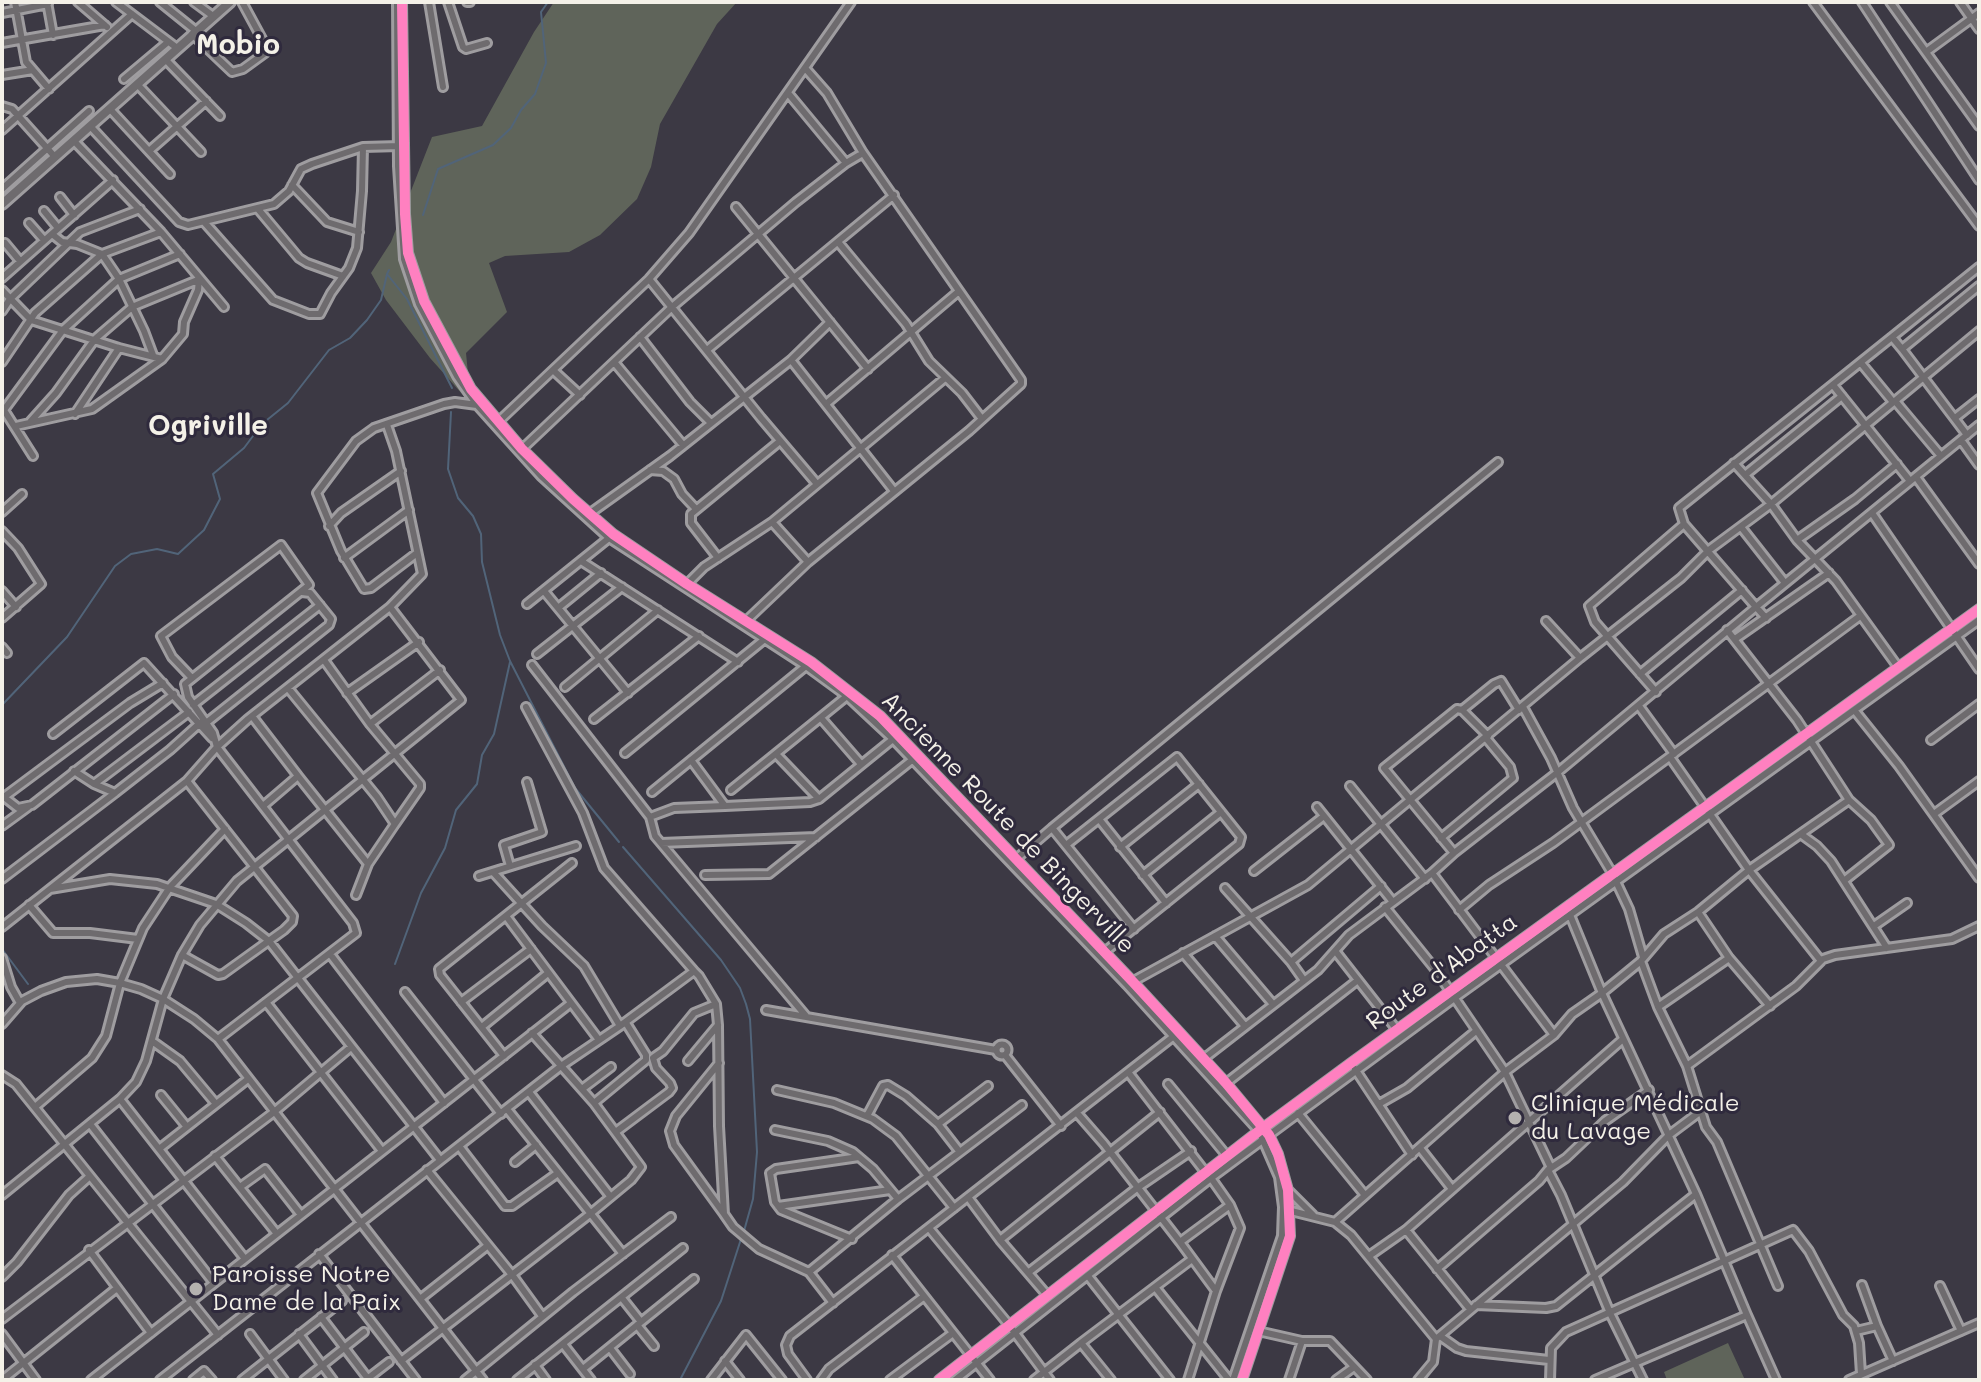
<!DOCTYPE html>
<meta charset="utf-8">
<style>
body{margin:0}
#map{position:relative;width:1981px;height:1382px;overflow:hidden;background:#3c3944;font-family:Mali,sans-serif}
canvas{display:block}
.frame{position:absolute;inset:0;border:4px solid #f4f1e8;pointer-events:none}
</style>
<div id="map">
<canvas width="1981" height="1382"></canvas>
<div class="frame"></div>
</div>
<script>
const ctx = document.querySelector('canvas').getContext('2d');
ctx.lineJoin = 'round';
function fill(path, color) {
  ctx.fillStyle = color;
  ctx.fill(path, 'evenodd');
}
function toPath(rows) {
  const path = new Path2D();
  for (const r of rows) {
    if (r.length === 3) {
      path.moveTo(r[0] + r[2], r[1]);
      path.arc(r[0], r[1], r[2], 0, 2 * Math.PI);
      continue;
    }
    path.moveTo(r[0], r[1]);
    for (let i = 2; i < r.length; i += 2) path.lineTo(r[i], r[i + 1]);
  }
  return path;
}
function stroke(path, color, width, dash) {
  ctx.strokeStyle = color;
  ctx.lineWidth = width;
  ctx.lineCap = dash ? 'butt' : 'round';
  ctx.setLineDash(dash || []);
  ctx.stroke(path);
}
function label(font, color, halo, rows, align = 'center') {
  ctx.font = font + ' Mali,sans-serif';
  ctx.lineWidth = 6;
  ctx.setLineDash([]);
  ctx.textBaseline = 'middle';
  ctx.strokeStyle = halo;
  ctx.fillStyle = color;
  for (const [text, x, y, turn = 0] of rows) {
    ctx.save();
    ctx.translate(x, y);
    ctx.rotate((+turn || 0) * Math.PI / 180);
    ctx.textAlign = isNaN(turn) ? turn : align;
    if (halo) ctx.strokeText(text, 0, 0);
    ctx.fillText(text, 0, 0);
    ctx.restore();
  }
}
const green = toPath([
 [554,2,737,2,717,24,660,124,651,167,637,199,600,235,569,252,505,256,489,263,507,312,466,353,471,404,430,358,386,300,371,273,391,242,432,137,482,126,534,32],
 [1728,1343,1745,1380,1667,1380,1664,1372]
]);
const stream = toPath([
 [423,215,438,169,493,145,511,128,521,110,535,94,546,63,541,12,548,2],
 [389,270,387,274,407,299,452,388],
 [451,412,448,469,458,498,473,516,481,534,482,562,500,635,510,661,575,788,619,842],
 [2,705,67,637,115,566,131,554,157,549,178,554,204,530,220,499,213,474,244,448,262,424,288,403,329,350,350,338,367,320,381,300,387,274],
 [623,847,721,960,740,988,746,1004,750,1019,757,1152,753,1199,744,1231],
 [2,949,28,984],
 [395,964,421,893,445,848,456,810,477,784,482,755,494,734,510,662],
 [680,1380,721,1301,741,1239]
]);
const minor = toPath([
 [15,2,26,62,49,89],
 [47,2,53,35],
 [78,2,107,27],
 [116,2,177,48],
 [160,2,196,31],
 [194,2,213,16],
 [397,2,398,166,404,259,419,304,457,376,477,405,541,476,609,538,806,666,847,696,893,739,1127,985,1259,1131,1279,1177,1283,1207,1282,1236,1233,1380],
 [402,2,405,214,408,253,424,301,471,389,522,449,573,499,613,534,687,584,811,662,880,716,1133,982,1226,1083,1269,1135,1278,1154,1288,1190,1290,1236,1242,1380],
 [429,2,443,87],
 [448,2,463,47,466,49,487,43],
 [467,2,470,2],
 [1813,2,1979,226],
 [1862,2,1979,180],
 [1890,2,1979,126],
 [1960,2,1979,29],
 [2,13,48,4],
 [192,34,232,72,243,69,265,53,267,48,242,2],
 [2,43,105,25],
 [1926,52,1979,13],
 [165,59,220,116],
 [2,75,33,70],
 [124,79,168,42],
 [137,84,201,152],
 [788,93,846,163],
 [2,106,12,109,55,157],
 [110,109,170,174],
 [91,127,179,222,188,225,274,204,289,191,301,169,312,164,363,147,400,146],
 [2,130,132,14],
 [74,141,161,232,224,307],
 [149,151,206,101],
 [292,185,327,222,359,232],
 [2,189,89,111],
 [60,197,74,215],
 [736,207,868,369],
 [258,209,299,258,307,263,343,276],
 [44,211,58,228],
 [29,223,44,240],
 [205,223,273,300,309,314,320,314,331,293,349,268,357,248,362,191,363,147],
 [52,234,62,242,77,244,102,254,119,279,144,331,153,355],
 [838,242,906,324,929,361,962,393,982,419],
 [5,243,20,261],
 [2,278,113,180],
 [649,279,761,418,817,484],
 [2,290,31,320,119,348,162,359],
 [2,311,10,299,80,232,140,209],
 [640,337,690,402,711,423],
 [1892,337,1979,267],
 [1902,349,1892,337,1679,508,1684,524,1756,607,1979,425],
 [707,350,894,195],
 [791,360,894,491],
 [2,362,35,313,102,254,161,232],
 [614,362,683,445],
 [1861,363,1893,402],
 [554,371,580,395],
 [1833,385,1910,481],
 [1895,401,1941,456],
 [826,404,959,291],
 [2,407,33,456],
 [4,410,63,330,119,279,180,254],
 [75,414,119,348],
 [1955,418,1979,399],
 [30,422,56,393,95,339,132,307,200,279],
 [498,422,649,279,689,233,851,2],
 [16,426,92,409,162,359,183,334,184,322,198,290,199,279],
 [1967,435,1902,349,1979,286],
 [1961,440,1979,465],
 [522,449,672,307,796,202,846,163,863,153],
 [1734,463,1771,504,1797,540,1836,581,1898,667],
 [650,470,663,471,674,479,682,494,696,509],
 [1745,475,1842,396],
 [1916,477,1979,564],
 [2,512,22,494],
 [1872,513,1979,669],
 [589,514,670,456,791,360,830,322],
 [329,526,341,513,401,471],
 [1741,527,1785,583],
 [2,531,18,548,41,584,2,618],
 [1797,540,1855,499,1897,464],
 [417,553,371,588,364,589,341,551,317,493,356,441,374,428,444,404,455,402,477,405],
 [344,558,409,510],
 [718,558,691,523,691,514,780,441],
 [581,561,738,662],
 [808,562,772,522,945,378],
 [687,584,704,567,772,522],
 [2,591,16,607],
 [544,591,628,693],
 [527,604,609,538],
 [558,608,601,573],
 [746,621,808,562,969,431,1021,384,1021,380,863,153,827,93,805,68],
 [1546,621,1580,658],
 [1727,630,1797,720,1849,800,1871,820,1889,845,1845,880],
 [1735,639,1829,573],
 [2,647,7,653],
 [537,654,622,587],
 [324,660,370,724,420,784,420,788,395,824],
 [532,665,650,817,655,836,806,1016],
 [1640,674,1742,590],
 [163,683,130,703,4,797,18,808,32,805,174,694],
 [565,687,658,610],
 [288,688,377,797,395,824,368,864,356,895],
 [1656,692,1595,622,1589,606,1684,524],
 [347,693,419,642],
 [193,705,320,605],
 [1639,706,1674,754],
 [526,707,583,813,604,868,694,971],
 [1523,707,1551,758,1573,808,1612,873,1629,909,1643,957],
 [1462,710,1494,684,1501,681,1519,710],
 [1855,711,1899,766,1979,878],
 [252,716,298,776,263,806],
 [821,718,861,764],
 [594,719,699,636],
 [206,723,329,625,331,619,310,593,302,592],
 [370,724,440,670],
 [53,734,144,663,212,738],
 [1931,740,1979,704],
 [625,753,766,638],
 [776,754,819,799],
 [1670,757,1749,870,1821,961],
 [74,771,94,784,189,712],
 [298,776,368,864],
 [94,784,115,793,170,750,200,723],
 [1350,786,1425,879],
 [731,790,847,696],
 [652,792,806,666],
 [725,806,810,802,819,799,893,739],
 [1317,807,1393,902],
 [1934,814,1979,781],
 [650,817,674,808,725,806,691,760],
 [1099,819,1166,903],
 [2,826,28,807],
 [1052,828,1498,462],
 [1802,835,1817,846,1831,861,1887,948],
 [1441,838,1513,778,1510,767,1486,738],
 [661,843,816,837],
 [1066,845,1177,757,1241,837,1239,844,1102,954],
 [1120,847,1199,784],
 [1454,853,1384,768,1457,709,1462,710,1488,736],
 [1016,859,1052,828,1134,929],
 [510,866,504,845,542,832,527,782],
 [1254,871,1324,816],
 [1432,873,1554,1035],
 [705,875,769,874,912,760],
 [1143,875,1221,812],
 [479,876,576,846],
 [2,879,115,793],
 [1225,888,1291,962,1303,979],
 [50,889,187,781,217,747,213,733,188,697,185,684,309,585,281,545,161,636,172,657,191,677],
 [29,905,53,933,90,933,138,939],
 [1385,907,1435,969,1505,1072,1551,1168,1548,1170,1561,1195,1610,1313,1643,1380],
 [1459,910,1489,885,1553,843,1860,616],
 [1698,912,1729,958,1770,1006],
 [1570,915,1602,993,1696,1194,1747,1315,1595,1380],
 [506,916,599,1040],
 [1874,926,1907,903],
 [2,927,50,889,110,879,157,884,216,904,246,923,269,941,440,1160],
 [1215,936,1272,1003],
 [1336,952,1397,1030],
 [1183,953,1244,1025],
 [330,954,444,1103],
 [182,955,218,975,223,974,284,930,292,922,293,916,187,781],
 [2,958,11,987,20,1003],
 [1641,961,1658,1007,1687,1066,1706,1127,1717,1142,1778,1286],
 [1291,962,1381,886],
 [1130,983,1308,885,1580,658,1681,578,1709,550,1771,504,1979,331],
 [405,992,501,1114],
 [266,1002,382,1151],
 [461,1002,531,949],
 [1658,1007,1729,958],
 [766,1010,996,1050],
 [2,1024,22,1001,41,991,66,982,97,979,120,983,141,989,163,999,194,1019,218,1039,483,1380],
 [483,1026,548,973],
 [620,1026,694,971,699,976,716,1004,718,1025,719,1126,724,1214,733,1227,759,1249,809,1272,833,1303],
 [218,1039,356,933,353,923,217,747,248,719,390,607,422,574,396,451,387,425],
 [152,1041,180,1061,216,1104],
 [1002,1050,5.5],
 [1005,1055,1061,1126],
 [504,1056,440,975,439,969,572,863],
 [1202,1060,1318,970,1349,935,1432,873,1454,853,1558,772,1756,607,1766,618],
 [688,1061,718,1025],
 [719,1063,676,1116,670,1131,674,1145,724,1214],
 [1687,1066,1796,986,1823,959,1835,955,1952,939,1979,926],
 [1355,1069,1412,1155],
 [1128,1072,1206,1173],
 [2,1075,16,1084,218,1335],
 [1168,1084,1227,1156],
 [1225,1084,1358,980],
 [582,1089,611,1067],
 [777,1090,834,1103,873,1119,896,1136,954,1208],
 [529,1092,610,1196],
 [161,1095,187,1127],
 [120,1099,245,1259],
 [594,1103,646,1060,646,1055,626,1023],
 [1379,1104,1407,1088,1476,1031],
 [35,1107,92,1058,106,1036,120,983,143,928,170,887,225,829],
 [507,1109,623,1254],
 [1077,1113,1104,1144,1180,1242],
 [1298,1113,1364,1194],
 [867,1116,883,1086,888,1085,906,1096,938,1124,959,1151],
 [90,1124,214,1283],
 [938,1124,988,1086],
 [775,1130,828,1141,853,1152,873,1169,898,1199],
 [617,1131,669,1092,672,1088,670,1083,656,1068,653,1058,663,1051,694,1013,716,1004],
 [459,1146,505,1206,512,1206,558,1173],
 [1420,1148,1452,1189],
 [159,1149,248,1079],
 [215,1156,277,1234],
 [515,1162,536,1145],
 [1551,1168,1566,1158,1605,1121,1649,1090],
 [427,1170,513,1276,542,1316],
 [240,1187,265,1169,301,1215],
 [1289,1191,1313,1215],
 [2,1195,120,1099,136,1082,146,1061,163,999,182,955,200,925,237,881,461,700,390,607],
 [968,1197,1000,1240],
 [778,1206,890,1190],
 [1291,1211,1335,1222,1505,1072,1554,1035,1572,1014,1602,993,1641,961,1664,934,1698,912,1749,870,1849,800],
 [1335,1222,1351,1235,1436,1339,1433,1362,1418,1380],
 [929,1228,1009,1325,1050,1380],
 [1406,1230,1470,1309],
 [852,1239,781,1210,775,1202,770,1173,776,1169,859,1157],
 [89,1250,151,1333],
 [319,1254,416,1380],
 [892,1255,990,1380],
 [1369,1256,1406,1230,1623,1039],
 [1437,1269,1539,1181,1548,1170],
 [809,1272,898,1199,1022,1105],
 [1029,1272,1137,1188,1191,1151],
 [1088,1276,1170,1380],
 [2,1277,17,1262,69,1195,90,1176],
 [1862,1285,1877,1326],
 [1940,1286,1961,1331],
 [1155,1287,1229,1380],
 [1216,1291,1180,1242,1230,1205],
 [1047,1295,1000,1240,1160,1112],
 [622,1298,641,1322],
 [420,1299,487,1246],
 [1476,1305,1546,1308,1556,1306,1696,1194],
 [1747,1315,1776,1380],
 [321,1317,369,1380],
 [2,1319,274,1112,351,1047],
 [637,1325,654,1346],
 [1258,1331,1302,1341,1330,1341,1367,1380],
 [1856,1331,1877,1326,1893,1361],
 [2,1334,36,1380],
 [250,1334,284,1380],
 [299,1334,333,1380],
 [1440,1336,1457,1348,1466,1351,1549,1360],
 [1436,1339,1623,1182,1669,1135,1701,1111],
 [1081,1343,1192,1259],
 [563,1344,591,1380],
 [610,1348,630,1374],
 [401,1361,590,1214,631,1180,641,1167,594,1103,532,1033],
 [725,1361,740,1380],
 [535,1365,546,1380],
 [583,1369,694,1279],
 [367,1379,389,1362],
 [2,1380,117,1288],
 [91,1380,571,1003],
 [160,1380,561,1066,620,1026,584,966,542,926,493,872],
 [193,1380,204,1371,212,1380],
 [242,1380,342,1301],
 [304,1380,364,1332],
 [465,1380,573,1292,671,1217],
 [517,1380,683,1248],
 [711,1380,746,1335,782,1380],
 [807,1380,788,1354,786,1345,790,1336,1174,1036],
 [821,1380,829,1369,923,1297],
 [890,1380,953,1333],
 [939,1380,1259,1131,1351,1063,1979,609],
 [955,1380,1211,1178,1453,999,1979,620],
 [1034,1380,1081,1343,1111,1380],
 [1188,1380,1216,1291,1240,1228,1230,1205,1211,1178],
 [1289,1380,1302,1341],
 [1336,1380,1354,1367],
 [1550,1380,1551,1348,1566,1332,1793,1230,1809,1251,1843,1315,1854,1326,1859,1343,1861,1374],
 [1849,1380,1979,1323]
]);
const major = toPath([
 [2,204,230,2]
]);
const cycleway = toPath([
 [402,2,405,214,408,253,424,301,471,389,522,449,573,499,613,534,687,584,811,662,880,716,1133,982,1226,1083,1269,1135,1278,1154,1288,1190,1290,1236,1242,1380],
 [939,1380,1259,1131,1351,1063,1979,609]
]);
const markers = [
 [1515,1118,8,"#b4b1af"],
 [196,1289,8,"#b4b1af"]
];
const streetNames = [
 ["Ancienne Route de Bingerville",1008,823,46],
 ["Route d'Abatta",1442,972,-36]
];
const poiNames = [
 ["Clinique Médicale",1531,1104],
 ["du Lavage",1531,1132],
 ["Paroisse Notre",212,1275],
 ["Dame de la Paix",212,1303]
];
const quarterNames = [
 ["Mobio",238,45],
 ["Ogriville",208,426]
];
fill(green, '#5f645a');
stroke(stream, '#516479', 2);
stroke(minor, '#9f9da0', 12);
stroke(major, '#9f9da0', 14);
stroke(minor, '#6e6b6e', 6);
stroke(major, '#6e6b6e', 8);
stroke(cycleway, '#ff80c0', 10);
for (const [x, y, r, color] of markers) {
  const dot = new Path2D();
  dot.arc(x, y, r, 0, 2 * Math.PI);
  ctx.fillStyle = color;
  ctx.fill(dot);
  stroke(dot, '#2f2a3d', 3);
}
label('24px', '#f4f1e8', '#2f2a3d', streetNames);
label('24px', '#f4f1e8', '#2f2a3d', poiNames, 'left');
label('bold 28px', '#f4f1e8', '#2f2a3d', quarterNames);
</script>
